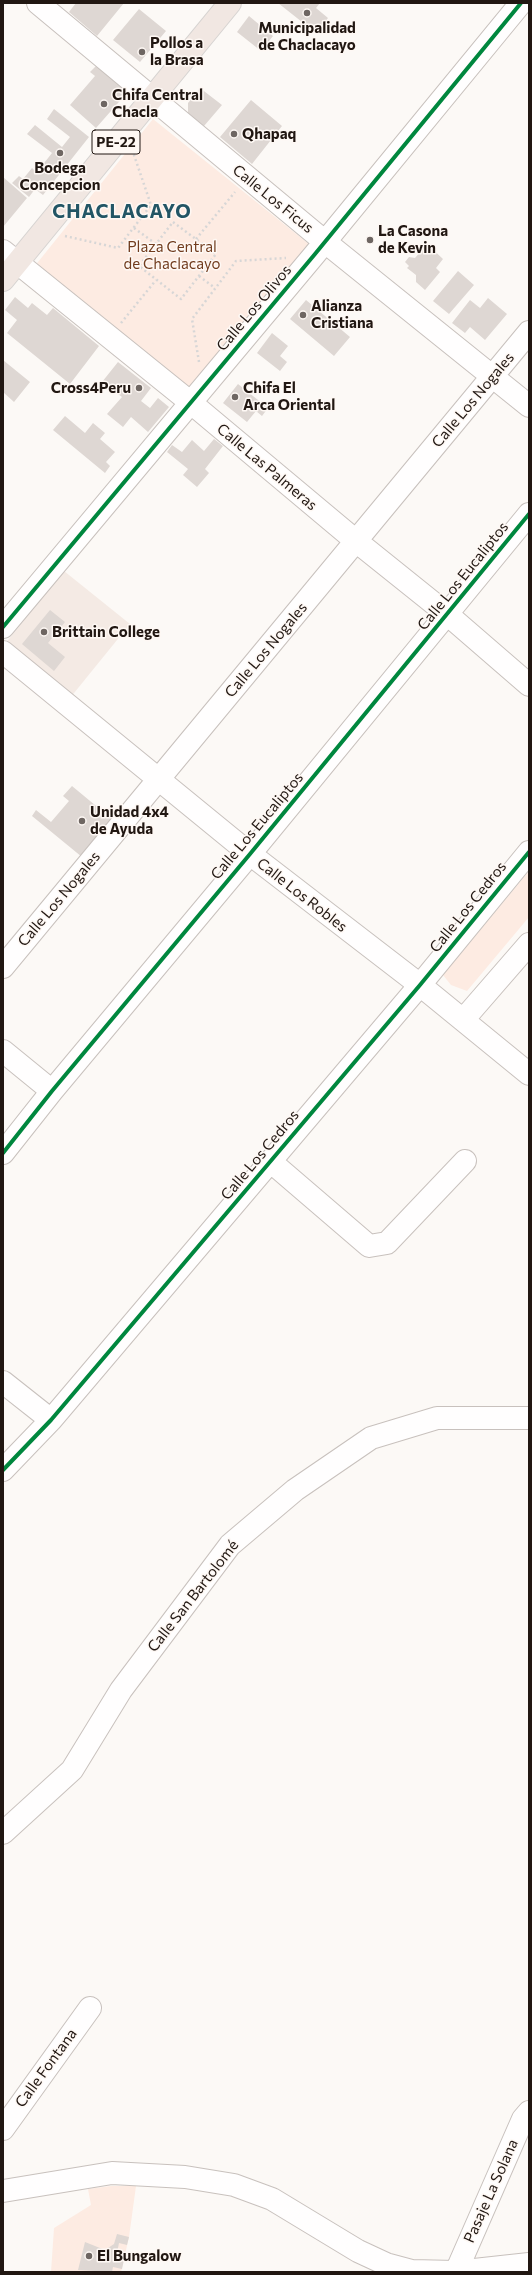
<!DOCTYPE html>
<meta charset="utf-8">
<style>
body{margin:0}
#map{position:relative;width:532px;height:2275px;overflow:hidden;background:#fcf9f6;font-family:Commissioner,sans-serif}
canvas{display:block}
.frame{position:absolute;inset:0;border:4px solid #211712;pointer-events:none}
</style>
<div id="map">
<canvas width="532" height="2275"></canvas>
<div class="frame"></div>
</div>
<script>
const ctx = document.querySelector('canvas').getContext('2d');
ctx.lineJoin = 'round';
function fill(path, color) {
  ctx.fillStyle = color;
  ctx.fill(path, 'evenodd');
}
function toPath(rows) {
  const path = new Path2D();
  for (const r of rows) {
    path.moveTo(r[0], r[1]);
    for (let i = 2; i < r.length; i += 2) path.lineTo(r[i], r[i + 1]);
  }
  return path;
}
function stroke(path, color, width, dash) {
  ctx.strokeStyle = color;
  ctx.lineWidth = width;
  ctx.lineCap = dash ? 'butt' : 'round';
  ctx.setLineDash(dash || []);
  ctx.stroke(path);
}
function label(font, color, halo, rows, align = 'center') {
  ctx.font = font + ' Commissioner,sans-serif';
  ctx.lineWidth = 3;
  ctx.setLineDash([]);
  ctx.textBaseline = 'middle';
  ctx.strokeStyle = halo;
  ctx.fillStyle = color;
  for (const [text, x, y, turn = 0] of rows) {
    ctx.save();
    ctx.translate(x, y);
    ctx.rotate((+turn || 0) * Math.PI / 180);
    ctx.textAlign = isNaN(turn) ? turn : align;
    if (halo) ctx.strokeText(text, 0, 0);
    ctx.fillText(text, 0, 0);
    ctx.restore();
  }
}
const built = toPath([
 [64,571,130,624,70,698,4,645]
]);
const green = toPath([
 [153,119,310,245,190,393,34,267],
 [529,871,529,917,467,991,451,985,443,975],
 [111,2186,136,2186,129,2237,121,2272,51,2272,54,2228,91,2205,88,2189]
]);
const building = toPath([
 [76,3,124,3,97,36,69,12],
 [278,3,320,3,316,8,328,18,316,33],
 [139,9,166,31,140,62,113,40],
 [249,16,273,36,261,51,237,32],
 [98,64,125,87,125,95,96,128,70,105,95,76,90,72],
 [200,88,222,105,204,126,188,113,188,103],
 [251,100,282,126,252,164,220,137],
 [54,109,89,137,43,195,35,189,29,197,12,183,19,176,23,179,32,168,37,172,52,153,27,134,35,125,62,147,70,137,47,119],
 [3,177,27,198,3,227],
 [427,244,443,259,436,268,440,272,425,290,416,282,416,275,407,268,409,266,405,262,409,257,415,258],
 [458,271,474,285,449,314,433,301],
 [15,297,28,308,32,303,47,315,53,308,99,346,70,384,7,333,17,320,5,310],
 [488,298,507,314,485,340,470,327,465,333,452,323,470,300,480,308],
 [306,300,350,337,334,356,290,319],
 [272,333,288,346,280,356,287,362,280,371,257,353],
 [3,360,30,382,14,402,3,392],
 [118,362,151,388,141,401,150,408,158,398,169,407,148,432,131,417,123,427,107,414,122,397,102,382],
 [238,384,268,408,262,416,256,411,247,422,223,403],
 [65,416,85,433,93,423,105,433,100,439,115,452,106,462,110,466,105,473,53,430],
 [214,439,223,446,205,469,209,473,197,487,183,475,188,469,167,452,172,445,182,452,192,440,204,451],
 [50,610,65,622,48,643,65,657,54,671,22,644],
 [72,786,113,820,82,857,32,816,36,810,51,822,69,801,63,796],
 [117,2234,129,2237,127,2245,119,2243,116,2258,124,2260,122,2269,113,2267,112,2272,78,2270,85,2242,105,2250,114,2244]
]);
const path = toPath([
 [173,222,216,254,181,299,139,266,173,222],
 [134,228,156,244],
 [65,236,118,248,151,205,133,152],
 [196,239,235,192],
 [199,276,215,288],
 [121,323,156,280],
 [199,362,192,319,236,261,286,258]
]);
const minor = toPath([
 [38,3,324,241,529,406],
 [3,251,190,402,356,541,447,614,529,685],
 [3,627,315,254,521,3],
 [3,652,250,854,420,985,529,1074],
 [3,967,529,332],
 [463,1020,529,944],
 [3,1051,52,1091],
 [3,1153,52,1091,250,854,529,514],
 [270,1161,369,1246,387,1243,465,1161],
 [3,1382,51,1420],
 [3,1470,51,1420,420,985,529,852],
 [3,1833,72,1770,121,1690,230,1545,295,1490,371,1438,437,1418,529,1418],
 [3,2129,90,2008],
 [3,2191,112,2173,185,2177,234,2185,272,2199,358,2251,386,2264,412,2271,455,2272],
 [456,2272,523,2119,529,2112],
 [456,2272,529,2264]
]);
const highway = toPath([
 [3,280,230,3]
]);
const cycleway = toPath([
 [3,627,315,254,521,3],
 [3,1153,52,1091,250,854,529,514],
 [3,1470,51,1420,420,985,529,852]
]);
const markers = [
 [307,13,4,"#6e6662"],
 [142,52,4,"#6e6662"],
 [104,104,4,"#6e6662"],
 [234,134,4,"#6e6662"],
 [60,153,4,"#6e6662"],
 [370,240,4,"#6e6662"],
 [303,315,4,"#6e6662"],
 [139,388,4,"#6e6662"],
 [235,397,4,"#6e6662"],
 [44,632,4,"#6e6662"],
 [82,821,4,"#6e6662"],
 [89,2256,4,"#6e6662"]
];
const shields = [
 [116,142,48]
];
const shieldNames = [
 ["PE-22",116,142]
];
const poiNames = [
 ["Municipalidad",307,28,"center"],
 ["de Chaclacayo",307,45,"center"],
 ["Pollos a",150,43],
 ["la Brasa",150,60],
 ["Chifa Central",112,95],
 ["Chacla",112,112],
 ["Qhapaq",242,134],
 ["Bodega",60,168,"center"],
 ["Concepcion",60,185,"center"],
 ["La Casona",378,231],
 ["de Kevin",378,248],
 ["Alianza",311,306],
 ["Cristiana",311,323],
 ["Cross4Peru",131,388,"right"],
 ["Chifa El",243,388],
 ["Arca Oriental",243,405],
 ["Brittain College",52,632],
 ["Unidad 4x4",90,812],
 ["de Ayuda",90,829],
 ["El Bungalow",97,2256]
];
const streetNames = [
 ["Calle Los Ficus",273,199,39],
 ["Calle Los Olivos",254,308,-50],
 ["Calle Los Nogales",473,400,-50],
 ["Calle Las Palmeras",267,467,40],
 ["Calle Los Eucaliptos",463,576,-51],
 ["Calle Los Nogales",266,650,-50],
 ["Calle Los Eucaliptos",257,826,-50],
 ["Calle Los Robles",302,895,38],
 ["Calle Los Nogales",59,899,-50],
 ["Calle Los Cedros",468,907,-51],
 ["Calle Los Cedros",260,1155,-50],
 ["Calle San Bartolomé",193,1596,-52],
 ["Calle Fontana",46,2068,-54],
 ["Pasaje La Solana",491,2191,-66]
];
const parkNames = [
 ["Plaza Central",172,247],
 ["de Chaclacayo",172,264]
];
const districtNames = [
 ["CHACLACAYO",122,212]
];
fill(built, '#f4eae4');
fill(green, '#fdebe2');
fill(building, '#ded7d3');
stroke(minor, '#c8c1bd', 24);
stroke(highway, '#d6d3d1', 24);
stroke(path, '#d7d6d6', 2.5, [2, 3]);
stroke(minor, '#fffefe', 22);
stroke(highway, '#f1e7e2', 22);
stroke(cycleway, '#00873e', 4);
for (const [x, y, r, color] of markers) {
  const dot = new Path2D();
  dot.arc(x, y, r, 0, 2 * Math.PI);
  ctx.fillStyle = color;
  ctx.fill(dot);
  stroke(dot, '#fef8f4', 1.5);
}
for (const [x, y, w] of shields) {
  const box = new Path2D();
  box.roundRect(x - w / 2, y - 12, w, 24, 3);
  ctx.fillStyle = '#fef8f4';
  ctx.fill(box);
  stroke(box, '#211712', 1);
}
label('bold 14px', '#211712', null, shieldNames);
label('bold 15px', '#211712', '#fef8f4', poiNames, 'left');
label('15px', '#211712', '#fef8f4', streetNames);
label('15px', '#713c1e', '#fef8f4', parkNames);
ctx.letterSpacing = '1px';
label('bold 19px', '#225565', '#fef8f4', districtNames);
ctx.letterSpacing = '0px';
</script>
